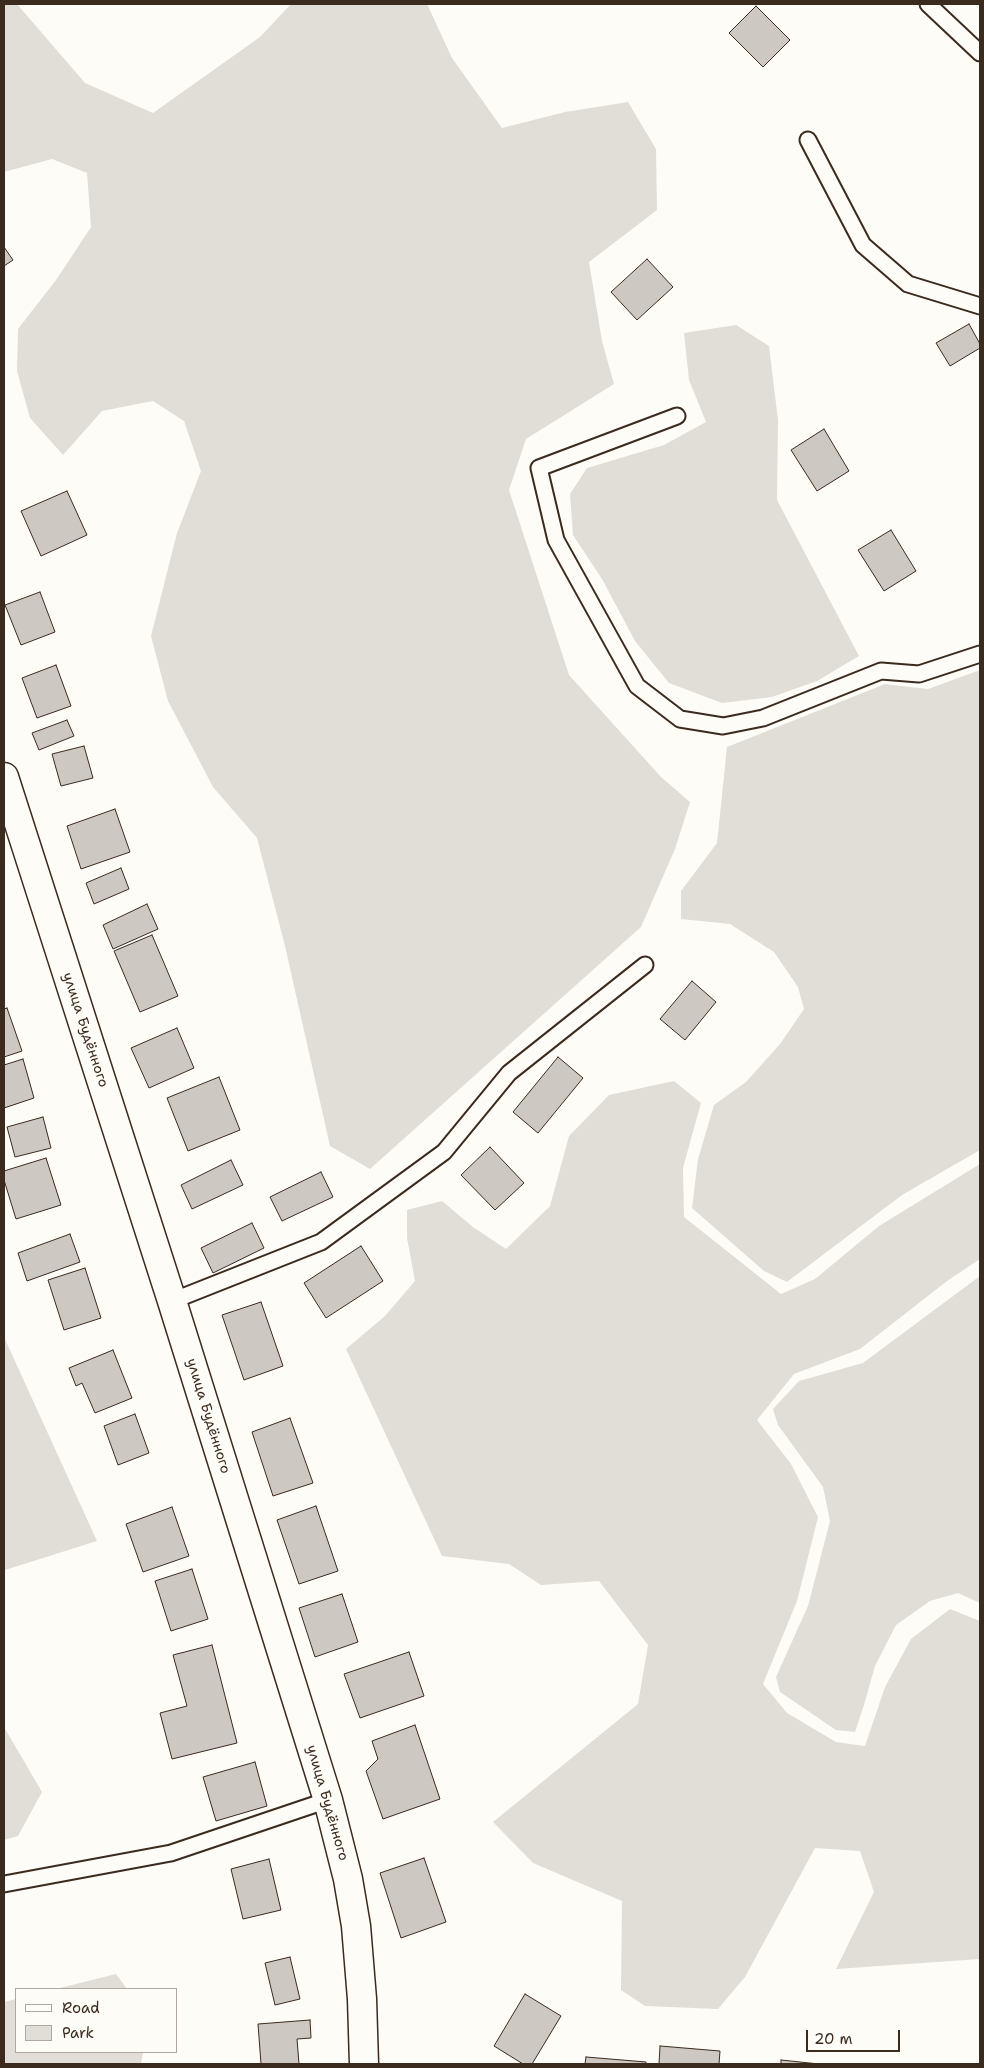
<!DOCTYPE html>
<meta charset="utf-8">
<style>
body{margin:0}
#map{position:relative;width:984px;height:2068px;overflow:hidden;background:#fdfcf7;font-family:"Shantell Sans",sans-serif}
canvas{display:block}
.frame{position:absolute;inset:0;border:5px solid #3b2a1e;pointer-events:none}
.legend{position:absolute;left:15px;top:1988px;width:162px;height:65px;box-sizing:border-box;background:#fdfcf7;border:1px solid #afa8a0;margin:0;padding:6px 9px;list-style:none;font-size:15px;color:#3b2a1e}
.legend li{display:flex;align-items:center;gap:10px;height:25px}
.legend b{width:25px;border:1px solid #afa8a0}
.scale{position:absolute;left:806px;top:2030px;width:94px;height:22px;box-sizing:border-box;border:2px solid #3b2a1e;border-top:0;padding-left:6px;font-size:15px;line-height:18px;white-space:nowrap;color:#3b2a1e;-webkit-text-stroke:4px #fdfcf7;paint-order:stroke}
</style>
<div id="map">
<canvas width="984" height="2068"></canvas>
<div class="frame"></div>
<ul class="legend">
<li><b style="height:6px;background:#fdfcf7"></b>Road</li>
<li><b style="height:14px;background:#e1ded7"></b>Park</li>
</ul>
<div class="scale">20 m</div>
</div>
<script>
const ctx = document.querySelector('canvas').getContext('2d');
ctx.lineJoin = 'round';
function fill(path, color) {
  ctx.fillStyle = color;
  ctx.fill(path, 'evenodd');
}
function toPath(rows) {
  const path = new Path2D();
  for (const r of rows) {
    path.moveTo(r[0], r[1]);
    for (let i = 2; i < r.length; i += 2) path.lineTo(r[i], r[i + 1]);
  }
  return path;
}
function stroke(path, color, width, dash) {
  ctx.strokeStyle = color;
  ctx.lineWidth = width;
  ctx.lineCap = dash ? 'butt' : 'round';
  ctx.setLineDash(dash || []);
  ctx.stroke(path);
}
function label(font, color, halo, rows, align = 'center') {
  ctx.font = font + ' "Shantell Sans",sans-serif';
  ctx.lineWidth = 4;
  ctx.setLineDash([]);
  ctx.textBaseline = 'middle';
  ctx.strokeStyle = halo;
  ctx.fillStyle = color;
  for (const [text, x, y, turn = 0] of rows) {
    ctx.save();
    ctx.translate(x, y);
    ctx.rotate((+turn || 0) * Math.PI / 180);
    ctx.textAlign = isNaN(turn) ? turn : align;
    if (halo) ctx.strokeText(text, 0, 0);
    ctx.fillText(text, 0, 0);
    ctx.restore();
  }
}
const green = toPath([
 [4,4,17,4,85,83,153,113,260,37,291,4,427,4,452,58,502,128,565,112,628,102,656,149,657,210,589,262,602,341,614,384,526,439,509,490,569,675,661,777,690,802,675,849,641,927,370,1169,330,1146,285,946,257,838,213,787,168,701,151,636,177,533,201,471,184,421,153,401,102,411,63,455,30,418,17,371,18,329,56,280,91,227,87,173,52,159,4,172],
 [736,325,769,346,778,420,777,500,859,656,817,681,772,697,722,703,669,683,635,641,602,579,573,535,570,494,587,468,664,445,706,422,689,380,684,333],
 [980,670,980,1150,902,1195,787,1282,764,1271,692,1208,698,1159,714,1105,746,1082,780,1044,804,1009,798,987,774,952,730,924,681,919,681,891,717,843,727,747,885,684,928,689],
 [674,1081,701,1103,683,1168,684,1217,781,1294,815,1279,879,1226,980,1164,980,1259,947,1281,860,1349,794,1374,757,1420,791,1464,818,1517,797,1601,763,1684,787,1713,836,1742,865,1746,885,1687,911,1639,950,1609,980,1621,980,1959,836,1969,874,1892,860,1851,815,1848,745,1977,718,2009,645,2006,621,1990,622,1901,533,1863,493,1822,638,1704,648,1645,599,1581,541,1585,509,1564,442,1556,346,1349,385,1316,415,1281,407,1238,407,1210,442,1201,473,1227,506,1249,550,1206,569,1136,609,1095],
 [980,1276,980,1603,958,1593,930,1601,896,1625,875,1666,864,1705,855,1732,836,1730,780,1692,776,1677,808,1606,830,1521,823,1487,778,1425,773,1409,799,1381,863,1363],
 [4,1337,97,1541,5,1570,4,1573],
 [4,1727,42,1792,18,1836,4,1840],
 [116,1974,127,1989,56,1989],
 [16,1999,16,2052,143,2052,141,2064,4,2064,4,2002]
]);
const building = toPath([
 [756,6,790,40,763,67,729,33,756,6],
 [4,247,13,260,4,266,4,247],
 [647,259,673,287,637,320,611,292,647,259],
 [969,324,980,344,980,348,950,366,936,343,969,324],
 [824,429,849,471,817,491,791,450,824,429],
 [67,491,87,535,41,556,21,511,67,491],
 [891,530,916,571,884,591,858,550,891,530],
 [40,592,55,632,21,645,5,605,40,592],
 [56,665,71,706,37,718,22,678,56,665],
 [67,720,74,736,39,750,32,733,67,720],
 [84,746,93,778,61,786,52,754,84,746],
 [115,809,130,852,81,869,67,826,115,809],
 [121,868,129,889,94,904,86,883,121,868],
 [147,904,158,929,113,949,103,925,147,904],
 [152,935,178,996,140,1012,114,951,152,935],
 [692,981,716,1002,685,1040,660,1019,692,981],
 [7,1008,22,1051,4,1057,4,1009,7,1008],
 [177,1028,194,1068,149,1088,131,1048,177,1028],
 [558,1057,583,1078,538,1133,513,1112,558,1057],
 [23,1059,34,1098,4,1108,4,1065,23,1059],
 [219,1077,240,1130,188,1151,167,1098,219,1077],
 [43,1117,51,1148,15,1157,7,1127,43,1117],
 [490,1147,524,1183,495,1210,461,1175,490,1147],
 [46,1158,61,1205,16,1219,4,1180,4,1171,46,1158],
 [231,1160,243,1185,192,1209,181,1185,231,1160],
 [321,1172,333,1197,282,1221,270,1197,321,1172],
 [252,1223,264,1248,213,1273,201,1248,252,1223],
 [70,1234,80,1262,27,1281,18,1253,70,1234],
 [361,1246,383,1281,326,1318,304,1283,361,1246],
 [85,1268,101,1318,64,1330,48,1280,85,1268],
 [261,1302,283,1366,244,1380,222,1315,261,1302],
 [113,1350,132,1398,95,1413,82,1383,76,1386,69,1368,113,1350],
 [135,1414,149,1453,118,1465,104,1426,135,1414],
 [290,1418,313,1483,273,1496,252,1432,290,1418],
 [316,1506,338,1571,299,1584,277,1520,316,1506],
 [172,1507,189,1556,143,1572,126,1524,172,1507],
 [192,1569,208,1619,171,1631,155,1581,192,1569],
 [342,1594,358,1642,315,1657,299,1608,342,1594],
 [212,1645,237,1743,172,1759,160,1713,187,1706,173,1655,212,1645],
 [409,1652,424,1696,360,1718,344,1674,409,1652],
 [415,1725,440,1799,383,1819,366,1771,378,1759,372,1741,415,1725],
 [255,1762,267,1806,216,1821,203,1777,255,1762],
 [424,1858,446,1922,401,1938,380,1873,424,1858],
 [269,1859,281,1910,243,1919,231,1869,269,1859],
 [290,1957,300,1999,275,2005,265,1963,290,1957],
 [525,1994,561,2016,532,2064,523,2064,494,2046,525,1994],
 [310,2020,311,2038,297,2039,299,2064,261,2064,258,2024,310,2020],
 [660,2046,720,2051,719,2064,659,2064,660,2046],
 [586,2057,646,2062,646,2064,585,2064,586,2057],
 [781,2060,819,2064,781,2064,781,2060]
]);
const service = toPath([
 [928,4,980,53],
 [808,140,863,245,908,284,980,306],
 [677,416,539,468,556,540,637,686,680,719,723,726,763,718,881,671,919,674,980,654],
 [172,1301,321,1242,444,1152,509,1073,645,965],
 [4,1884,171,1853,328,1800]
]);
const minor = toPath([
 [4,777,172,1301,328,1800,348,1879,356,1926,362,1999,364,2064]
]);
const streetNames = [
 ["улица Будённого",85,1030,72],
 ["улица Будённого",208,1416,73],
 ["улица Будённого",327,1803,74]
];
fill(green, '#e1ded7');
fill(building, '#cdc8c2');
stroke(building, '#3b2a1e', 1);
stroke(service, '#3b2a1e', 19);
stroke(minor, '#3b2a1e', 31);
stroke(service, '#fdfcf7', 15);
stroke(minor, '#fdfcf7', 28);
label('14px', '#3b2a1e', '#fdfcf7', streetNames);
</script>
